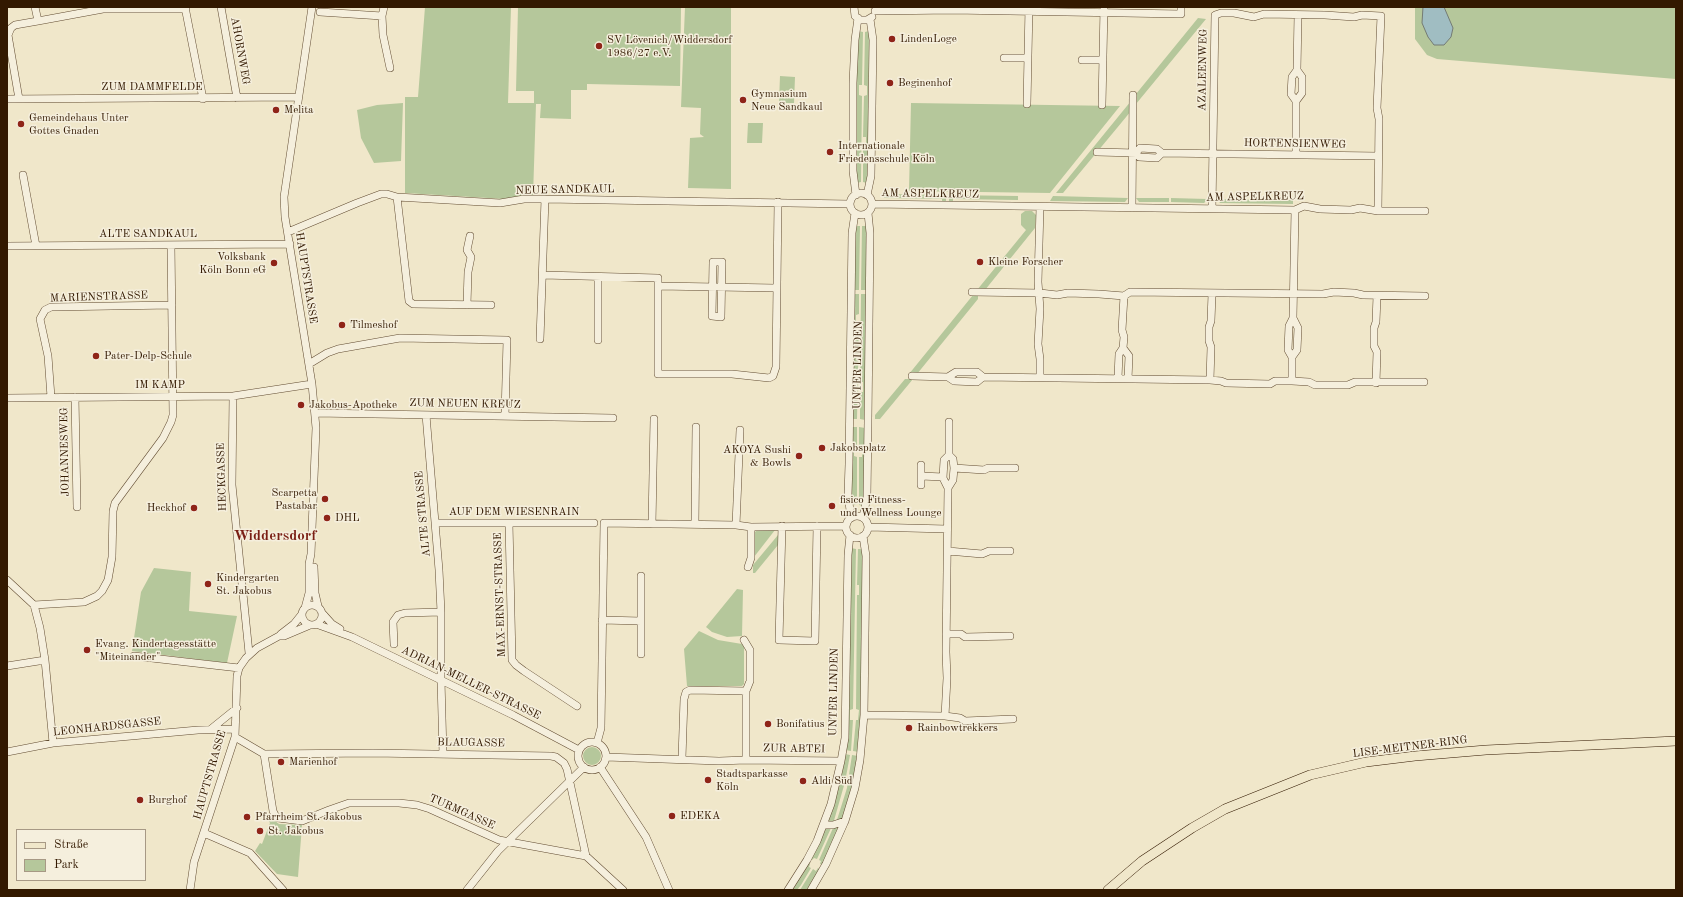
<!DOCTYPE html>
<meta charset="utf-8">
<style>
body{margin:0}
#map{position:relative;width:1683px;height:897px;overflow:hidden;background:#f0e7ca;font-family:"Old Standard TT",serif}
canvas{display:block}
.frame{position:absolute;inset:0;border:8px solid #331900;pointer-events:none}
.legend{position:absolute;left:16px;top:829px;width:130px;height:52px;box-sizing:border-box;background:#f5efdd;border:1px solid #a79985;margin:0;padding:5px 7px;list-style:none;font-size:12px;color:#331900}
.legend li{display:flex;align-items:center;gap:8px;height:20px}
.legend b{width:20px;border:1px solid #a79985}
</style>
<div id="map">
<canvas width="1683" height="897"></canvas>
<div class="frame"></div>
<ul class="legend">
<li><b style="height:5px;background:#f0e7ca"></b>Straße</li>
<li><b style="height:11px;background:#b5c79b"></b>Park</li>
</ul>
</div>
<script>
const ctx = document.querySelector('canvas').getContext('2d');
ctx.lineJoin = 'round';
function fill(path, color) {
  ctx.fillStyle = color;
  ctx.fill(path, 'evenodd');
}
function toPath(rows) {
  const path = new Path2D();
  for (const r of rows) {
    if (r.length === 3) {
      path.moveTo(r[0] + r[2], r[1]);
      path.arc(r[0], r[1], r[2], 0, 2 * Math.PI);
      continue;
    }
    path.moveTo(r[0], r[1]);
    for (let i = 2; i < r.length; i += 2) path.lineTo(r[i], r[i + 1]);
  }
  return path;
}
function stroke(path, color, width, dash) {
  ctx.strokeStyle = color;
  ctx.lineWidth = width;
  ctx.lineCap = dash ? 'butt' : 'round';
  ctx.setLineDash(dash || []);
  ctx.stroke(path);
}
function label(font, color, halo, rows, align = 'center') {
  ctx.font = font + ' "Old Standard TT",serif';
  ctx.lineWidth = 3;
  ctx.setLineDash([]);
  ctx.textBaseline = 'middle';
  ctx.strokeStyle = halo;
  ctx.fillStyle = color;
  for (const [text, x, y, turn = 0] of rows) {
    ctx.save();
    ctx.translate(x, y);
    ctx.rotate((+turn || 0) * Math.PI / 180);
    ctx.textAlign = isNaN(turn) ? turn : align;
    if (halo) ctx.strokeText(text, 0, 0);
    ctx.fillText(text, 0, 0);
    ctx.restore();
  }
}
const green = toPath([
 [425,7,511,7,508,103,534,103,534,91,516,91,518,7,681,7,680,86,587,84,587,90,571,90,571,119,540,118,541,104,536,104,533,196,505,199,405,193,405,97,418,97],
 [685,7,731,7,731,189,688,188,690,138,704,137,700,134,701,108,681,107],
 [1415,7,1676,7,1676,79,1437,59,1427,55,1415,39],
 [1198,18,1206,19,1136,104,1136,94],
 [858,31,863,32,862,85,859,85,859,95,862,96,861,182,856,183,856,41],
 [869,31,868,173,867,183,863,182,863,147,866,147,866,137,863,137,864,96,867,95,867,86,864,85,865,32],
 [780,76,795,77,794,103,779,103],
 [1131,101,1131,111,1117,128,1063,193,1056,193],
 [403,103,401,161,374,163,361,138,357,110,377,105],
 [911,103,1120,106,1050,193,909,191],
 [748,123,763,123,762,143,747,143],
 [884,194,946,195,946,203,942,203,942,199,884,198],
 [949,195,1018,196,1018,200,953,199,953,203,949,203],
 [1053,196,1128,198,1125,202,1050,201],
 [1136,198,1169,198,1169,202,1139,202],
 [1171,198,1207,199,1207,200,1204,203,1171,202],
 [1217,199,1293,200,1293,204,1220,203],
 [1025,211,1032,211,1036,215,1035,228,985,290,977,290,1026,230,1021,225,1021,214],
 [856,226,860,226,859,290,853,290],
 [862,226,866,226,867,230,867,290,861,290],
 [853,294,859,294,859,314,856,315,856,325,859,325,857,419,852,419],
 [861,294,867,294,865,420,860,419,860,392,863,392,863,382,860,382],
 [973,295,978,295,978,299,917,374,909,374],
 [905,379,913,379,880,419,875,419,875,415],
 [851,427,857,427,857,446,854,446,854,456,857,457,857,504,852,505,850,500],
 [859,427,865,428,864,494,863,506,859,505,859,457,862,457,862,446,859,446],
 [757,530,775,530,754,557,754,533],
 [778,535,778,545,755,573,753,573,753,565],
 [851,548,856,549,853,709,850,710,850,720,853,720,851,751,845,750],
 [858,549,862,549,863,559,861,730,859,752,853,751,856,720,858,720,859,710,856,709,857,595,859,595,859,585,857,585],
 [154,568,191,572,189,611,237,616,227,663,132,651,141,592],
 [737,589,743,590,742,636,727,637,712,632,706,627],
 [699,631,718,640,742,644,744,647,744,684,742,686,687,686,684,649],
 [592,756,9],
 [845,754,850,755,845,782,833,824,829,823,828,821],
 [852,755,858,756,852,787,843,817,836,823,847,788],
 [269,816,279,824,302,825,298,877,277,874,255,851,260,843,262,844,270,823,268,819],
 [840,826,822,865,820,864,821,861,819,860,833,828],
 [831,828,817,859,814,858,812,860,810,859,825,829],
 [808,863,810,864,809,867,811,868,801,885,797,890,791,890],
 [818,868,820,869,807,890,800,890,813,869,816,871]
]);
const water = toPath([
 [1423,7,1444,7,1453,28,1451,37,1444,45,1434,45,1428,37,1422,23,1423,7]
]);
const minor = toPath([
 [185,7,203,99],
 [221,7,237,98],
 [384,7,382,16,383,35,390,68],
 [854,7,855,16,860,20,867,20,872,17],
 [875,11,953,10,1181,14,1181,7],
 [320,12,382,16],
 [38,21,103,9,186,9],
 [1004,58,1028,58],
 [1082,60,1103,60],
 [7,99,298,97],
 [19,99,8,35,11,28,15,25,38,21,35,7],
 [1296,101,1302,93,1302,77,1297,70],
 [1027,104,1029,7],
 [1102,105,1104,7],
 [1097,152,1136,153,1139,157,1157,158,1162,153,1378,156],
 [1136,153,1140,148,1157,149,1162,153],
 [1296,154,1296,101,1291,94,1292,77,1297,70,1298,15],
 [23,175,36,246],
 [861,204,11],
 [856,195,853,171,853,83,855,40,858,18],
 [867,195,871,176,873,40,870,19],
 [397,197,409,301,413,304,491,305],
 [872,204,1295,210,1304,206,1320,209,1351,210,1360,208,1378,211,1425,211],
 [1132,208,1133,95],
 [1212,209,1215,15,1221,13,1234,13,1254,17,1264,14,1325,15,1354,17,1362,15,1381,16,1377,108,1379,119,1378,211],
 [288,232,357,203,381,194,387,194,397,197,500,203,524,199,545,199,850,204],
 [7,246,290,244],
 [713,262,722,262,721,317,712,316,713,262],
 [543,275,658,278,658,374,732,374,769,378,773,376,776,367,778,202],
 [658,286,776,288],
 [972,292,1040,293,1057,295,1068,293,1099,294,1124,296,1130,292,1323,294,1334,292,1354,293,1363,295,1425,296],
 [1212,294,1211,321,1209,327,1209,341,1211,347,1210,380,1221,381,1226,383,1270,384,1275,381,1292,381,1309,382,1315,385,1348,385,1355,382,1424,382],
 [1124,296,1122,330,1124,337,1123,348,1129,356,1128,379],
 [467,305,468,272,471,257,467,250,470,236],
 [540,339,545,199],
 [598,340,598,277],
 [1292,357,1297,350,1298,328,1293,318],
 [309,364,327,353,338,349,400,338,507,340,505,416],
 [912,376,948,377,954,381,977,382,983,377,1210,380],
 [948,377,956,372,977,372,983,377],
 [1040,377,1040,359,1038,344,1040,309,1038,282,1040,207],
 [1118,378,1119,354,1123,348],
 [1292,381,1292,357,1288,350,1289,326,1293,318,1295,210],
 [1376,383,1377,352,1374,346,1374,328,1376,322,1377,296],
 [233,396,232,485,249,653],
 [51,397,48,356,40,319,45,310,51,307,172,305],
 [75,397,77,507],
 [7,398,233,396,312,384],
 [315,413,613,418],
 [426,415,439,570,441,612,441,680,443,754],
 [921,465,921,476,943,477],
 [954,468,984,470,988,468,1015,468],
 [921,485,921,476],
 [948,488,943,478,944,460,949,455],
 [857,527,11],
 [863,517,867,497,868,421,870,233,868,213],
 [851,518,848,495,849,464,852,233,855,213],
 [435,523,594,523],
 [509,523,512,660,516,665,524,671,577,706],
 [652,524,654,419],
 [695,524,696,427],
 [736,525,740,430],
 [782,526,779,640,815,641,817,526],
 [868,527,947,529],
 [948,551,982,554,989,551,1010,551],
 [314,567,315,593,318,606],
 [748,567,751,558,751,527],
 [7,580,34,605,40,628,45,660,53,743],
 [312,615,10],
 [34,605,84,602,97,596,102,591,108,580,112,557,113,511,115,503,163,438,171,422,173,415,171,245],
 [305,608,309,593,309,564,311,554,316,428,312,384,285,217,284,197,312,7],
 [323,614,332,624,340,629],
 [602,620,641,621,641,576],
 [316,624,352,637,513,715,579,750],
 [281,634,294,624,302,614],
 [946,634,961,634,965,637,1010,636],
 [744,640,750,650,750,681,746,691,746,760],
 [394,644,393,622,398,615,405,613,441,612],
 [641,654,641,621],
 [134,656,239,668],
 [7,666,45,660],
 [864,715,945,716,960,718,965,721,1013,719],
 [945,716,947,678,946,652,948,488,953,480,954,468,953,459,949,455,949,422],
 [211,729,237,708],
 [235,737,264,754,373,753,551,756,556,757,564,763,567,769,586,856,623,890],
 [592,756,14],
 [597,743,601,728,604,523,736,525,751,527,846,526],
 [7,752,53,743,198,730,235,729],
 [264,754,273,811,275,815,278,818,302,821,329,810,349,803,399,803,417,805,430,809,499,840,586,856],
 [606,757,719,761,746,760,841,761],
 [682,758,684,699,686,692,690,690,746,691],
 [600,767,646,837,669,890],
 [824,823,827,825,833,825,845,821],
 [204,833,250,853,283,890],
 [190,890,194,862,235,737,237,676,239,668,246,658,257,648,279,636,284,636,310,625],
 [467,890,498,851,584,767],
 [788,890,807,860,817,841,831,804,841,761,845,738,848,555,850,535],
 [811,890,826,864,845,821,855,788,860,760,864,715,866,556,863,536]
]);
const major = toPath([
 [1108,890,1142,861,1192,828,1225,809,1310,775,1366,762,1415,756,1486,750,1676,741]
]);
const markers = [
 [892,39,4,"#8f2418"],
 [599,46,4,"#8f2418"],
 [890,83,4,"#8f2418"],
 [743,100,4,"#8f2418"],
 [276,110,4,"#8f2418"],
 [21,124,4,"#8f2418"],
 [830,152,4,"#8f2418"],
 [980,262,4,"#8f2418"],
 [274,263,4,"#8f2418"],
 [342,325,4,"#8f2418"],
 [96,356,4,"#8f2418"],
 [301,405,4,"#8f2418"],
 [822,448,4,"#8f2418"],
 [799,456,4,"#8f2418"],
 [325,499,4,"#8f2418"],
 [832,506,4,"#8f2418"],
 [194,508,4,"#8f2418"],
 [327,518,4,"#8f2418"],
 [208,584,4,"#8f2418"],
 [87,650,4,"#8f2418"],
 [768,724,4,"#8f2418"],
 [909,728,4,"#8f2418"],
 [281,762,4,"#8f2418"],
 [708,780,4,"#8f2418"],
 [803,781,4,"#8f2418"],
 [140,800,4,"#8f2418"],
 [672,816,4,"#8f2418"],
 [247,817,4,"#8f2418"],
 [260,831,4,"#8f2418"]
];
const poiNames = [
 ["LindenLoge",900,39],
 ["SV Lövenich/Widdersdorf",607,40],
 ["1986/27 e.V.",607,53],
 ["Beginenhof",898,83],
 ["Gymnasium",751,94],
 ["Neue Sandkaul",751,107],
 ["Melita",284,110],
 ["Gemeindehaus Unter",29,118],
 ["Gottes Gnaden",29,131],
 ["Internationale",838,146],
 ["Friedensschule Köln",838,159],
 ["Volksbank",266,257,"right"],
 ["Köln Bonn eG",266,270,"right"],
 ["Kleine Forscher",988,262],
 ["Tilmeshof",350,325],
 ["Pater-Delp-Schule",104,356],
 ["Jakobus-Apotheke",309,405],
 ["Jakobsplatz",830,448],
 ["AKOYA Sushi",791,450,"right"],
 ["& Bowls",791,463,"right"],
 ["Scarpetta",317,493,"right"],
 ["Pastabar",317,506,"right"],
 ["fisico Fitness-",840,500],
 ["und Wellness Lounge",840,513],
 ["Heckhof",186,508,"right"],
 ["DHL",335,518],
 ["Kindergarten",216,578],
 ["St. Jakobus",216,591],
 ["Evang. Kindertagesstätte",95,644],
 ["\"Miteinander\"",95,657],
 ["Bonifatius",776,724],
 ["Rainbowtrekkers",917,728],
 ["Marienhof",289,762],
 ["Stadtsparkasse",716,774],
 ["Köln",716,787],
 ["Aldi Süd",811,781],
 ["Burghof",148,800],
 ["EDEKA",680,816],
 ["Pfarrheim St. Jakobus",255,817],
 ["St. Jakobus",268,831]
];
const streetNames = [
 ["AHORNWEG",240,51,80],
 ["AZALEENWEG",1203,70,-89],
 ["ZUM DAMMFELDE",152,87],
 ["HORTENSIENWEG",1295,144,1],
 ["NEUE SANDKAUL",565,190,-1],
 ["AM ASPELKREUZ",930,194,1],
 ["AM ASPELKREUZ",1255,197,-1],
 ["ALTE SANDKAUL",148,234],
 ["HAUPTSTRASSE",306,278,81],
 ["MARIENSTRASSE",99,297,-2],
 ["UNTER LINDEN",858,365,-89],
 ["IM KAMP",160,385],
 ["ZUM NEUEN KREUZ",465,404,1],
 ["JOHANNESWEG",65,452,-91],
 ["HECKGASSE",222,477,-92],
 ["AUF DEM WIESENRAIN",514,512],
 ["ALTE STRASSE",423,514,-95],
 ["MAX-ERNST-STRASSE",500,595,-92],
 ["ADRIAN-MELLER-STRASSE",471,683,26],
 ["UNTER LINDEN",834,692,-89],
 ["LEONHARDSGASSE",107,727,-6],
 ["BLAUGASSE",471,743,1],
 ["LISE-MEITNER-RING",1410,747,-7],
 ["ZUR ABTEI",794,749,1],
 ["HAUPTSTRASSE",210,775,-74],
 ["TURMGASSE",462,812,24]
];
const districtNames = [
 ["Widdersdorf",275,536]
];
fill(green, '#b5c79b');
fill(water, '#a0bdc2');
stroke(water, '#747b74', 1);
stroke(minor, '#624c32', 8);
stroke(major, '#331900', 10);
stroke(minor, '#f5efdd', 7);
stroke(major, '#f0e7ca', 9);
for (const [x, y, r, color] of markers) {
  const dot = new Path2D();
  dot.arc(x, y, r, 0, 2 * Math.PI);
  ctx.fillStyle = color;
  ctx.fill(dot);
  stroke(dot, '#f5efdd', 1.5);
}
label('11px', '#331900', '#f5efdd', poiNames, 'left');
label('11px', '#331900', '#f5efdd', streetNames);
label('bold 15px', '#7a1f14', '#f5efdd', districtNames);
</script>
